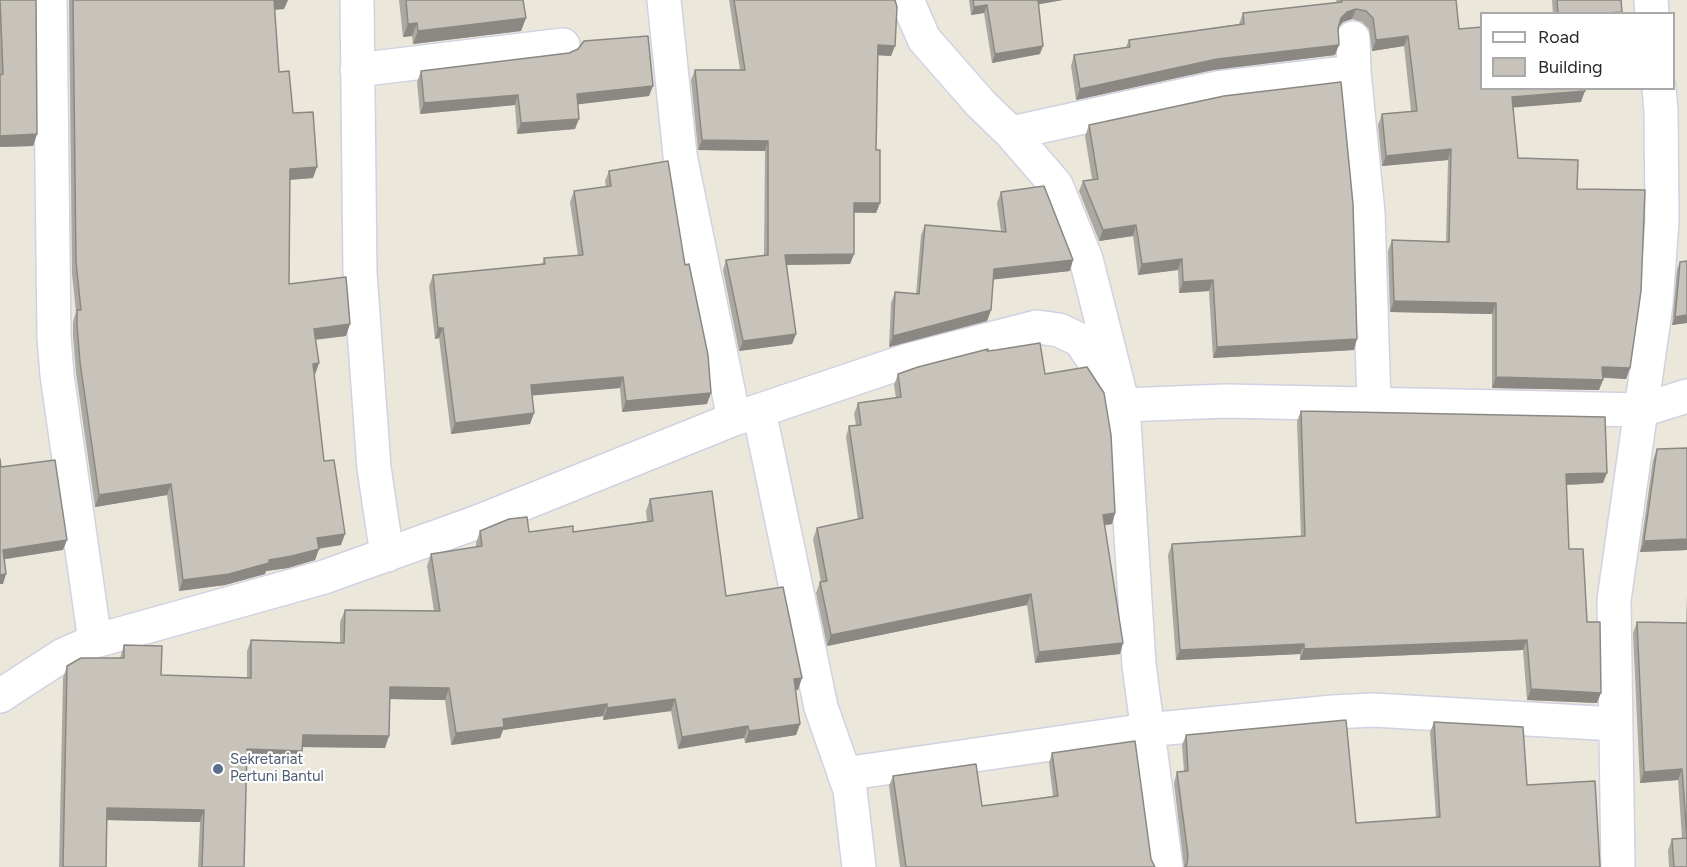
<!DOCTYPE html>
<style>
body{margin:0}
#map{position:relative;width:1687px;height:867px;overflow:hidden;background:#ebe7db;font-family:Figtree,sans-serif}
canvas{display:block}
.legend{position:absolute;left:1480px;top:12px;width:195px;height:78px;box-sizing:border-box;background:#fff;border:2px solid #a9a9a9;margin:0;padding:8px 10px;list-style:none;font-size:18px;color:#292929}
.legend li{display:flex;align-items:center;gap:12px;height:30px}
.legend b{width:30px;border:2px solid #a9a9a9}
</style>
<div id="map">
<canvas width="1687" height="867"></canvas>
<ul class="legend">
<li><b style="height:8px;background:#fff"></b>Road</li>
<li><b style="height:16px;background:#c7c3bb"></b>Building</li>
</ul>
</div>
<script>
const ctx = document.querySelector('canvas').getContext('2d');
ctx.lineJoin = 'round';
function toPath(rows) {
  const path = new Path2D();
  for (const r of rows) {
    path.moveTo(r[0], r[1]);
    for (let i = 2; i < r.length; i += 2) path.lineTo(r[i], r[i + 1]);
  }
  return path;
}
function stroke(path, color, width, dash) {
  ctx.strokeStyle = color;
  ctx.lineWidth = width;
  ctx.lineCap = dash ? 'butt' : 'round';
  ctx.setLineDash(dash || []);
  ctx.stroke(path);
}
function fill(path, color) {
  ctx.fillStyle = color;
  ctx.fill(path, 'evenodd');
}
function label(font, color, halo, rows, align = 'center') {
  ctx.font = font + ' Figtree,sans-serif';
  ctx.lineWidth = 4.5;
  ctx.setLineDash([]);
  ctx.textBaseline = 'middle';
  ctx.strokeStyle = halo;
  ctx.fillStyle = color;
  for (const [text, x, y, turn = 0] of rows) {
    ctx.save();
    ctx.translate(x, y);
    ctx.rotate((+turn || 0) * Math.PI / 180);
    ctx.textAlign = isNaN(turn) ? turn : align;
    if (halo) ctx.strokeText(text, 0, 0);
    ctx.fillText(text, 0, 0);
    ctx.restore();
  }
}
const minor = toPath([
 [50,0,54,337,57,375,95,641],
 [357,0,360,273,374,468,387,555],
 [664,0,680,155,734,419],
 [907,0,924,39,981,104,1011,133,1056,185,1086,259,1123,405,1139,665,1166,867],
 [1651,0,1652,14],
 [1353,38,1354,72],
 [357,70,563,45],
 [1011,133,1217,88,1354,72,1368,213,1374,404],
 [759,411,821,707,850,790,859,867],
 [0,696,63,655,95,641,324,577,475,523,734,419,909,360,1037,327,1059,330,1080,340,1123,405,1226,401,1642,410,1687,396],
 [844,774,1147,730,1333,712,1373,710,1615,724],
 [1618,867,1614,600,1656,304,1662,221,1661,111,1659,88]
]);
const wall = toPath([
 [0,0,37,134,33,146,0,147],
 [69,0,288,0,284,9,274,10,279,72,293,113,313,178,290,180,289,284,346,336,315,340,314,375,324,461,341,545,319,549,315,560,288,568,266,571,265,574,225,585,179,591,167,495,95,507,76,373,73,336,73,322,76,312,72,274],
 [399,0,523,0,526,18,521,31,413,44,412,36,403,37],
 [729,0,895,0,891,56,877,55,876,150,880,203,876,213,854,213,854,254,850,264,786,265,796,334,792,344,739,351,723,270,726,260,764,255,765,151,698,150,691,80,695,70,740,70],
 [969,0,1063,0,1039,4,1040,54,992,63,984,13,971,15],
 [1336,0,1456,0,1459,29,1581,102,1513,107,1518,158,1577,189,1630,368,1626,379,1603,378,1599,390,1492,388,1492,314,1390,312,1388,251,1392,240,1446,242,1448,160,1382,166,1378,125,1382,114,1411,111,1404,46,1372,51,1369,29,1362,22,1352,19,1343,22,1338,27,1335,55,1213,70,1076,100,1071,66,1074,55,1126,47,1129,40,1239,24,1243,13,1337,3],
 [1552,0,1621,0,1622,14,1553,14],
 [569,53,649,96,577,104,575,129,517,134,515,105,420,114,417,82,421,71],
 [1089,125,1354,350,1213,358,1209,291,1179,293,1178,270,1138,275,1133,236,1099,241,1079,191,1083,181,1092,179,1085,136],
 [609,171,707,404,622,412,620,388,532,395,534,413,530,424,451,434,439,338,435,339,429,286,433,275,542,264,544,258,578,256,570,202,574,191,606,187,605,181],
 [1001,192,1070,271,993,279,991,310,987,321,889,347,891,303,895,292,916,294,921,235,925,225,1001,232,997,203],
 [1680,262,1687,323,1672,325,1677,269],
 [987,351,1045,374,1115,513,1112,524,1104,525,1123,643,1120,654,1035,663,1027,605,827,646,816,593,820,582,821,582,813,539,817,528,858,520,846,437,849,426,856,425,854,414,858,403,896,398,894,385,898,374],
 [1301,411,1603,483,1566,485,1569,549,1587,622,1597,703,1527,700,1523,650,1300,660,1300,654,1176,660,1168,555,1172,544,1301,537,1297,421],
 [1687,448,1687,550,1640,552,1653,460,1657,449],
 [650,499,798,690,795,690,800,724,796,735,745,743,744,738,678,749,671,711,603,720,603,716,503,730,500,738,451,745,445,700,390,699,385,748,302,747,298,763,246,761,244,867,198,867,200,822,107,820,106,867,59,867,63,678,67,666,120,658,124,645,161,675,247,678,247,651,251,640,340,642,340,622,345,610,434,611,427,566,431,554,476,547,476,543,480,531,529,532,573,532,647,521,646,511],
 [1687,596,1687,867,1669,867,1668,850,1672,839,1682,838,1678,780,1640,783,1633,633,1637,622,1686,623],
 [1434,722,1527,785,1600,867,1184,867,1174,783,1177,772,1184,771,1182,745,1186,735,1356,823,1436,817,1430,732],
 [1052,753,1151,859,1155,867,900,867,889,786,893,776,982,806,1053,796,1049,763]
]);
const shadedWall = toPath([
 [273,0,288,0,284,9,269,10],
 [1036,0,1063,0,1035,5],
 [987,5,984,13,971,15,974,7],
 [1356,9,1352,19,1343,22,1337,29,1341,18,1347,12],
 [1622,12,1622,14,1593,14],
 [526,18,521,31,413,44,418,31],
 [417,23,412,36,403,37,408,24],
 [1408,36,1404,46,1372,51,1376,40],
 [878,45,895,46,891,56,874,55],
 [1339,45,1335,55,1213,70,1076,100,1080,89,1217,59],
 [1043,46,1040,54,992,63,995,54],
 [653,86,649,96,573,105,577,94],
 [1585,91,1581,102,1508,108,1512,97],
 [518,95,515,105,420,114,424,103],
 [579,119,575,129,517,134,521,123],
 [37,134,33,146,0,147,0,136],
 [702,140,768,141,765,151,698,150],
 [1451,149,1448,160,1382,166,1386,156],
 [317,167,313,178,286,180,290,169],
 [854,203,880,203,876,213,850,212],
 [1136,225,1133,236,1099,241,1103,230],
 [854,254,850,264,781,265,785,255],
 [1182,259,1178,270,1138,275,1142,264],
 [1073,260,1070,271,990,280,994,269],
 [1213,280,1209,291,1179,293,1183,282],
 [1394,301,1496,303,1492,314,1390,312],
 [991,310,987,321,889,347,893,336],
 [1687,315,1687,323,1672,325,1675,317],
 [350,324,346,336,310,340,314,329],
 [438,328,443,328,439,338,435,339],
 [796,334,792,344,739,351,743,341],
 [1357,339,1354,350,1213,358,1217,347],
 [319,363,315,375,313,364],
 [1602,367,1630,368,1626,379,1598,377],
 [623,377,620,388,527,396,531,385],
 [1496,377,1603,380,1599,390,1492,388],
 [711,393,707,404,622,412,626,401],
 [534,413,530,424,451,434,455,423],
 [1607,473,1603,483,1562,485,1566,474],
 [171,484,167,495,95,507,99,495],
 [1115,513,1112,524,1099,526,1103,515],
 [345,534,341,545,313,549,317,538],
 [1687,539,1687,550,1640,552,1644,541],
 [67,540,63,550,0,560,3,550],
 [319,549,315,560,288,568,266,571,265,574,225,585,179,591,183,580],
 [6,574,3,584,0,584,0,575],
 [1031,594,1027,605,827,646,831,635],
 [1527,640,1523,650,1300,660,1304,649],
 [1123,643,1120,654,1035,663,1039,652],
 [1304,644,1300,654,1176,660,1180,650],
 [802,678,798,690,789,691,794,679],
 [390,687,449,688,445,700,386,699],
 [1531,689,1601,693,1597,703,1527,700],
 [675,699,671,711,603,720,607,708],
 [607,704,603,716,503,730,500,738,451,745,456,733,503,719],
 [800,724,796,735,745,743,749,731],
 [748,726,744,738,678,749,682,737],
 [303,735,389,736,385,748,298,747],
 [247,749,302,751,298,763,242,761],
 [1682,769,1678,780,1640,783,1644,772],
 [107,808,204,810,200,822,103,820]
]);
const building = toPath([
 [0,0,36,0,37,134,0,136,0,75,3,74,0,0],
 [73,0,274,0,279,72,289,71,293,113,313,112,317,167,290,169,289,284,346,277,350,324,314,329,319,363,313,364,324,461,334,460,345,534,317,538,319,549,292,556,269,560,269,563,229,574,183,580,171,484,99,495,80,362,77,325,77,310,81,310,76,262,73,0],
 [406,0,523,0,526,18,418,31,417,23,408,24,406,0],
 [734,0,895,0,897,7,895,46,878,45,876,150,880,150,880,203,854,203,854,254,785,255,796,334,743,341,726,260,768,255,768,141,702,140,695,70,745,70,734,0],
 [973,0,1038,0,1043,46,995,54,987,5,974,7,973,0],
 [1341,0,1456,0,1459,29,1482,27,1482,88,1585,88,1585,91,1512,97,1518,158,1578,160,1577,189,1645,190,1641,291,1630,368,1602,367,1603,380,1496,377,1496,303,1394,301,1392,240,1449,242,1451,149,1386,156,1382,114,1417,111,1408,36,1376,40,1373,18,1366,11,1356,9,1347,12,1341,18,1338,28,1339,45,1217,59,1080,89,1074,55,1130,47,1129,40,1244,24,1243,13,1342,2,1341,0],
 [1557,0,1621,0,1622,12,1593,14,1558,14,1557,0],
 [648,36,653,86,577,94,579,119,521,123,518,95,424,103,421,71,569,53,578,49,584,41,648,36],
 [1341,82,1353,204,1357,339,1217,347,1213,280,1183,282,1182,259,1142,264,1136,225,1103,230,1083,181,1098,179,1089,125,1224,96,1341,82],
 [668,161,685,265,689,264,708,355,711,393,626,401,623,377,531,385,534,413,455,423,443,328,438,328,433,275,545,264,544,258,583,255,574,191,611,186,609,171,668,161],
 [1044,186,1073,260,994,269,991,310,893,336,895,292,919,294,925,225,1006,232,1001,192,1044,186],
 [1687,261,1687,315,1675,317,1680,262,1687,261],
 [1040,343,1045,374,1087,367,1104,393,1111,435,1115,513,1103,515,1123,643,1039,652,1031,594,831,635,820,582,827,581,817,528,863,518,849,426,861,425,858,403,901,397,898,374,918,367,988,349,987,351,996,350,1040,343],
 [1301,411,1605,417,1607,473,1566,474,1569,549,1583,549,1587,622,1600,622,1601,693,1531,689,1527,640,1304,649,1304,644,1180,650,1172,544,1305,536,1301,411],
 [1687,448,1687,539,1644,541,1657,449,1687,448],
 [0,459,1,467,55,460,67,540,3,550,6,574,0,575,0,459],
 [712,491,726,596,783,587,802,678,794,679,800,724,749,731,748,726,682,737,675,699,607,708,607,704,503,719,504,727,456,733,449,688,390,687,389,736,303,735,302,751,247,749,244,867,202,867,204,810,107,808,106,867,63,867,67,666,81,658,124,658,124,645,162,646,161,675,251,678,251,640,344,643,345,610,440,611,431,554,482,546,480,531,509,519,527,517,529,532,573,526,573,532,653,521,650,499,712,491],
 [1637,622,1687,623,1687,867,1674,867,1672,839,1687,838,1682,769,1644,772,1637,622],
 [1346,720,1356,823,1440,817,1434,722,1523,727,1527,785,1595,781,1600,867,1185,867,1187,864,1188,855,1177,772,1188,771,1186,735,1346,720],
 [1135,741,1151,859,1155,867,906,867,893,776,976,764,982,806,1058,796,1052,753,1135,741]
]);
const markers = [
 [218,769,6,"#5c6f8a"]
];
const serviceNames = [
 ["Sekretariat",230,760],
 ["Pertuni Bantul",230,777]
];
stroke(minor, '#d1d1e2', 36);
stroke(minor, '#fff', 33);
fill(wall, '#aba8a1');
fill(shadedWall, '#8b8883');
fill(building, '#c7c3bb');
stroke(building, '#8b8883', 1.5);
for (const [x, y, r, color] of markers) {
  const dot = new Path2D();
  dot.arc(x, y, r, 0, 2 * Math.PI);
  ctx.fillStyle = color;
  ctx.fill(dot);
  stroke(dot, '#fff', 2);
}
label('15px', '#4e5e75', '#fff', serviceNames, 'left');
</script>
